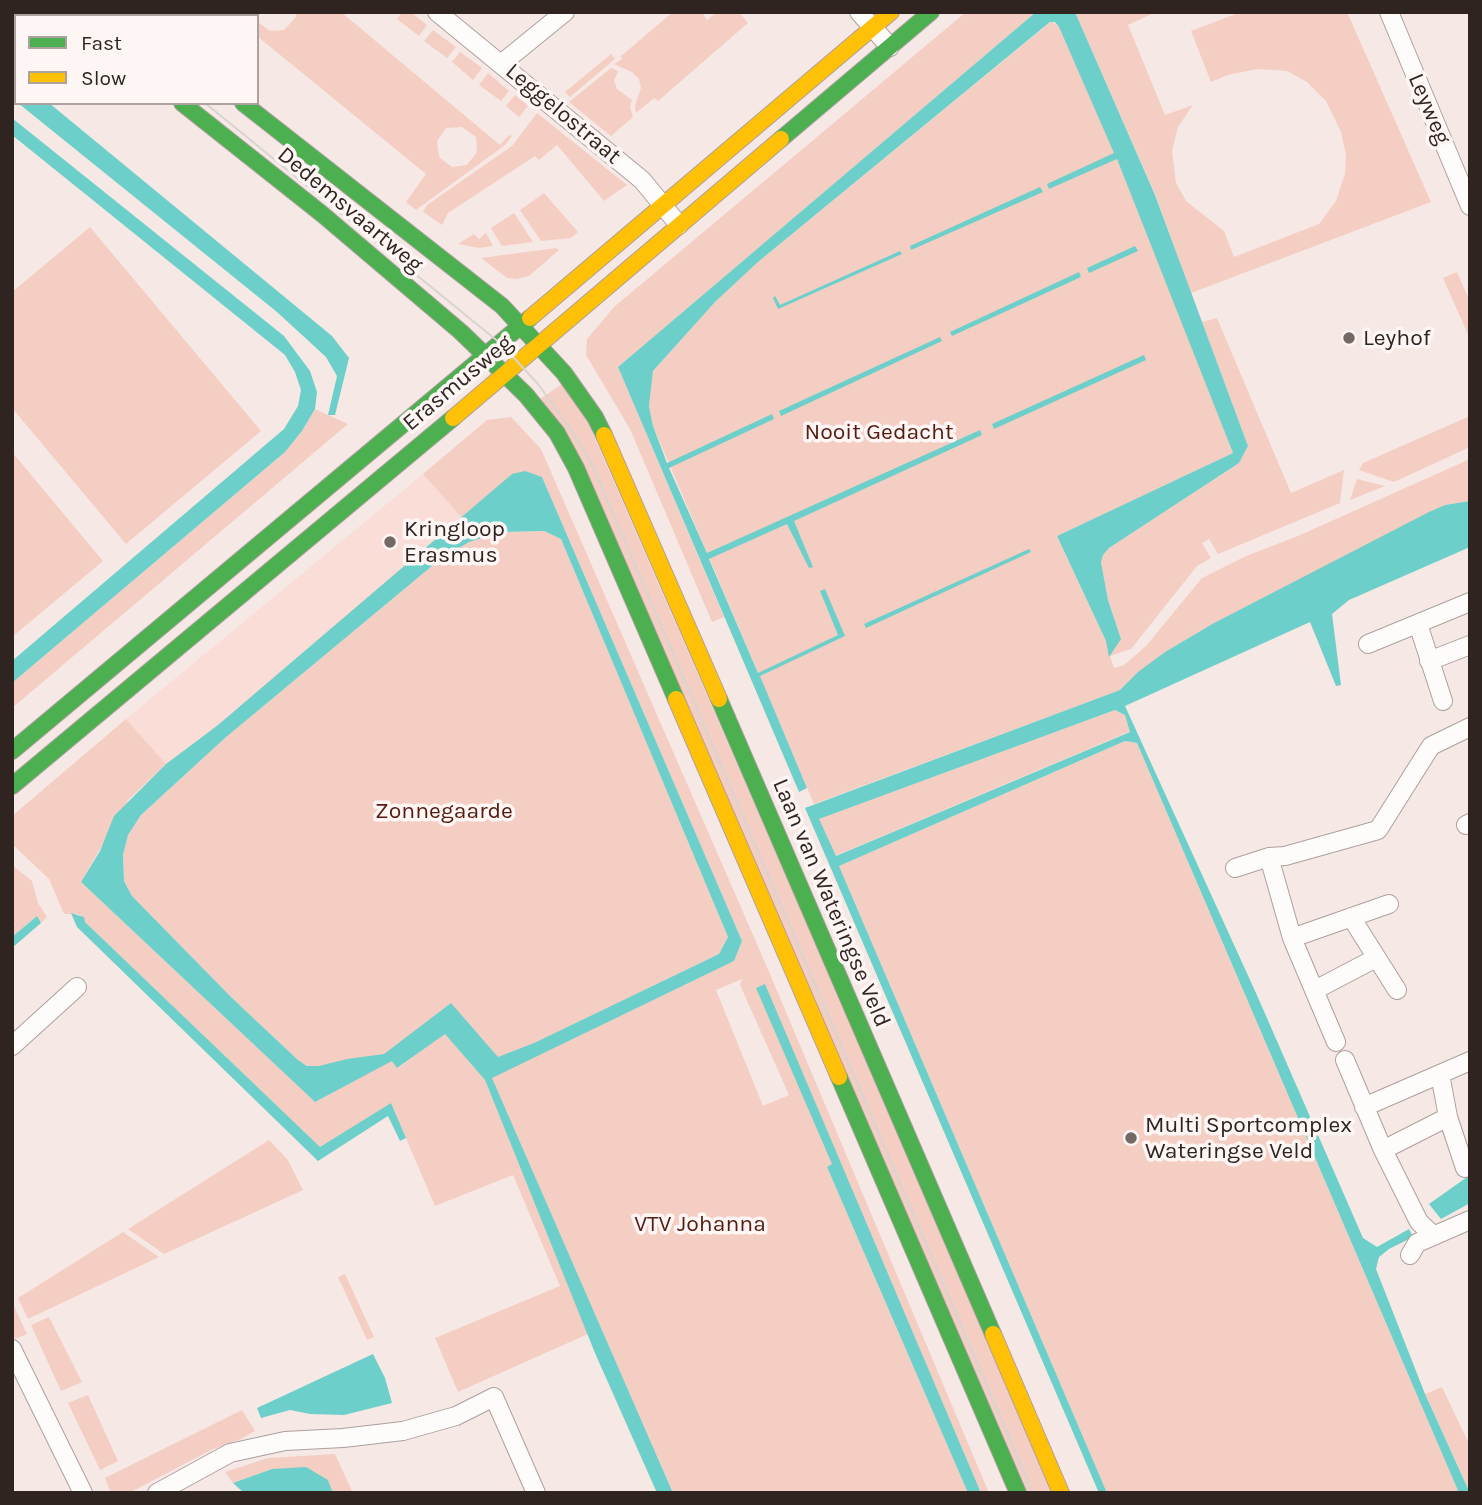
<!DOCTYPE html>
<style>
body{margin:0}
#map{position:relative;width:1482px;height:1505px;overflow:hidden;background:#f6e8e5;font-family:Karla,sans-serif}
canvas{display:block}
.frame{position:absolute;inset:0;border:14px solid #302421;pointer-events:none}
.legend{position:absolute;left:14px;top:14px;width:245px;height:91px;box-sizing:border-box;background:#fdf6f5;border:2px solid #aba2a0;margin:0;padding:9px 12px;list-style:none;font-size:21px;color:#302421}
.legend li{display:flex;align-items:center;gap:14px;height:35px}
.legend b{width:35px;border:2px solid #aba2a0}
</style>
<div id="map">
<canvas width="1482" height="1505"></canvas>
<div class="frame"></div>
<ul class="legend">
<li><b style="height:9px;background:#4caf50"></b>Fast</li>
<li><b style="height:9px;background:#ffc107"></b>Slow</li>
</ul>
</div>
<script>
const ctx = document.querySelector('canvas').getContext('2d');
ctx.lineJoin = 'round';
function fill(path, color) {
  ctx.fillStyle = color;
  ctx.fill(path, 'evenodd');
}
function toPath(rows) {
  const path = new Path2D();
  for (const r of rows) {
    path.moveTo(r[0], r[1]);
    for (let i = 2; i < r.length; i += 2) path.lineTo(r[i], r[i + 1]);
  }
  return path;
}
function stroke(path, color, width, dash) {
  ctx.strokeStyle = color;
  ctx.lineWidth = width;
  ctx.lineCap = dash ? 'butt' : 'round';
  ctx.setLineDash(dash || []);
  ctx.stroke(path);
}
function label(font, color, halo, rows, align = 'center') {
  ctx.font = font + ' Karla,sans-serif';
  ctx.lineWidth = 7;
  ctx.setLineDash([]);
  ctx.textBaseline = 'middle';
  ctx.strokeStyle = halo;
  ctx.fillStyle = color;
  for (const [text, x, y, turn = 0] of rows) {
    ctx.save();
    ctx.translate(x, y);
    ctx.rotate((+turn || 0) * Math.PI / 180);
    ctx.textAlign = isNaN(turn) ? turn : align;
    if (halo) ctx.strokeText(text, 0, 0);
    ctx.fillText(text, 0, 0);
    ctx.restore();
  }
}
const built = toPath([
 [423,474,463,519,218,725,166,764,126,719]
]);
const green = toPath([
 [295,12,341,12,500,145,509,135,512,136,505,145,416,210,406,202,426,174,257,36,257,16,258,22,270,31,284,30,296,17],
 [462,127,476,137,477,152,467,165,452,167,439,157,437,141,446,128],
 [402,12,411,12,427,25,419,36,397,19],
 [673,12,702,12,707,20,717,12,739,12,748,23,658,101,654,98,636,113,635,106,641,88,639,79,632,72,614,64,622,59,621,56],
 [966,12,1036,12,618,367,724,617,712,622,630,429,586,355,587,339,614,307],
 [1075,12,1156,12,1128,25,1165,115,1193,105,1178,127,1172,151,1176,183,1186,201,1224,231,1234,257,1319,224,1336,201,1345,174,1346,155,1341,132,1326,101,1307,82,1287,71,1257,69,1228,75,1211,82,1191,31,1241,12,1347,12,1431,202,1191,293,1155,194],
 [1052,21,1059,27,1074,60,1136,202,1233,453,1057,536,1106,641,1121,639,1108,600,1101,562,1103,555,1109,548,1239,463,1248,446,1202,322,1217,318,1291,493,1344,470,1340,503,1218,554,1209,539,1202,543,1211,558,1197,566,1131,649,1110,656,1114,668,1124,665,1146,646,1202,578,1246,556,1298,536,1470,459,1470,501,1445,505,1214,623,1165,652,1120,690,814,804,653,426,649,406,653,371,715,302,758,262],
 [433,30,456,47,447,58,424,41],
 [460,52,482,68,473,80,452,62],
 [611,54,615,59,570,97,565,92],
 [611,68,618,71,614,81,617,89,632,100,630,107,633,117,611,136,569,102],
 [488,73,509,91,501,101,479,85],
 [515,95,528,106,519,117,506,106],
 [537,113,627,185,604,201,557,145,539,160,535,156,448,213,442,225,423,212,427,205,512,146],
 [544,193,578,232,571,238,541,241,520,210],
 [514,213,533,242,502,246,491,228],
 [90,227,261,431,126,544,12,408,12,292],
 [486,233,493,246,479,248,458,244,474,234,479,239],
 [556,248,559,250,529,276,517,279,507,278,481,258],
 [1457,272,1470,302,1470,339,1443,278],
 [564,383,583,411,1055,1493,1022,1493,541,398],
 [315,409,348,424,12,708,12,683,285,452,302,431],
 [1470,416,1470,447,1394,482,1359,470,1363,463],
 [511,417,541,449,767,967,989,1493,981,1493,764,984,833,1165,827,1167,968,1493,673,1493,491,1077,734,961,742,941,542,477,512,474,463,519,423,474,487,420],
 [742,979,740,985,789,1095,763,1106,716,990],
 [12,452,103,561,12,637],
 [1357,479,1385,486,1350,500],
 [544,531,561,539,728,937,719,954,534,1043,497,1058,451,1004,384,1054,319,1066,307,1066,298,1060,232,998,132,896,124,881,123,855,128,835,141,815,225,738,438,561,469,542,502,532],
 [1115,710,1125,715,1131,731,835,856,818,819],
 [126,719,166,764,128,800,81,882,315,1102,393,1060,398,1068,445,1033,485,1080,588,1334,458,1392,435,1338,560,1286,513,1175,435,1206,391,1103,320,1148,85,922,83,917,78,914,64,914,49,879,12,844,12,816],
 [1125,741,1137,743,1459,1493,1107,1493,839,866],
 [12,865,32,881,38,903,47,917,41,923,37,916,12,937,12,926,15,924,12,919],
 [269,1140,288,1160,303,1190,164,1254,128,1229],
 [123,1232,159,1257,28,1319,18,1298],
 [345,1274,374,1337,367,1340,338,1277],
 [12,1302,27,1334,15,1339,12,1333],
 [49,1317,82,1382,61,1391,31,1325],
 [1442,1387,1470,1446,1470,1492,1425,1394],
 [88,1395,118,1461,100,1470,68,1403],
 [242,1410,255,1431,239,1440,213,1449,129,1493,111,1493,105,1478],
 [335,1454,353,1493,333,1493,328,1480,272,1469,233,1483,225,1472,268,1458]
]);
const water = toPath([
 [1036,12,1075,12,1155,195,1248,446,1239,463,1109,548,1103,555,1101,562,1108,600,1121,639,1109,657,1106,641,1057,536,1233,453,1117,159,1049,189,1047,184,1114,153,1059,27,1055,22,1050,22,758,262,715,302,653,371,649,406,653,426,667,463,772,414,774,419,669,468,707,553,980,430,982,435,794,521,813,567,809,568,787,524,709,559,758,673,838,635,820,591,825,589,845,636,760,676,807,788,799,792,618,367],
 [18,103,49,103,332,336,349,358,335,415,328,415,337,376,326,357,277,312],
 [12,118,284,336,310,371,317,392,315,409,302,431,285,452,12,683,12,661,284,429,298,406,301,390,295,372,285,355,12,135],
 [1040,187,1043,192,911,250,910,246],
 [1135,246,1138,251,1089,273,1087,268],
 [900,251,902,254,778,309,773,298,775,296,780,305],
 [1079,272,1081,277,952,336,950,332],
 [940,337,942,341,781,416,779,411],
 [1144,355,1146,360,994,429,992,424],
 [525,471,542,477,742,941,734,961,492,1078,673,1493,657,1493,595,1353,485,1080,445,1034,397,1068,392,1061,315,1102,81,882,100,851,114,816,166,764,218,725,512,474],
 [544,531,561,539,728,937,719,954,534,1043,498,1057,451,1003,384,1054,347,1059,319,1066,307,1066,298,1060,232,998,132,896,124,881,123,855,128,835,141,815,225,738,438,561,469,542,502,532],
 [1470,501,1470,547,1349,600,1332,614,1341,685,1336,686,1310,622,1125,706,1256,993,1363,1238,1377,1247,1409,1229,1413,1237,1389,1249,1379,1257,1376,1269,1425,1394,1470,1493,1459,1493,1137,743,1125,741,839,866,1107,1493,1099,1493,805,808,1120,690,1138,672,1165,652,1214,623,1429,512,1445,505],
 [1115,710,1125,715,1130,732,836,856,819,819],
 [1029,549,1031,552,866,628,864,624],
 [71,913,84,917,85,922,320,1147,391,1103,406,1138,400,1141,388,1116,318,1161,77,927],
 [37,916,41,923,12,948,12,937],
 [765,984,981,1493,968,1493,827,1167,832,1164,756,988],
 [1470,1175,1470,1203,1441,1219,1429,1204],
 [373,1354,385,1378,392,1403,344,1415,310,1414,290,1410,261,1418,257,1408],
 [306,1467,328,1480,333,1493,244,1493,233,1483,272,1469]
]);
const street = toPath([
 [437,12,642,180,679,225],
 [859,12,890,47],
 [1389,12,1470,206],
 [501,64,565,12],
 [1418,624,1443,701],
 [1368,644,1470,602],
 [1429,661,1470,645],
 [1466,825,1470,823],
 [1269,857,1292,938,1336,1042],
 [1235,868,1269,857,1285,856,1378,830,1431,746,1470,727],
 [1351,917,1397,990],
 [1292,938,1389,904],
 [1315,990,1376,958],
 [12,1046,77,987],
 [1345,1060,1383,1150,1419,1222,1434,1236],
 [1364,1107,1470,1061],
 [1448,1117,1465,1168],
 [1383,1150,1448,1117,1440,1074],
 [1410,1255,1417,1243,1470,1220],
 [12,1349,83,1493],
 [157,1493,230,1453,285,1441,343,1438,403,1431,456,1416,494,1397,536,1493]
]);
const fast = toPath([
 [126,12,131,16],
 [182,103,322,214,461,332,526,395,557,433,576,468,676,699],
 [243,103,502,306,564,373,595,417,604,435],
 [781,139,931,12],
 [719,699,993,1334],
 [12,751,530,318],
 [12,786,453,418],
 [839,1077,1018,1493]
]);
const slow = toPath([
 [68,12,72,16],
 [530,318,891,12],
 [453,418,781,139],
 [604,435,719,699],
 [676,699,839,1077],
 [993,1334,1061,1493]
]);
const tram = toPath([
 [105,12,110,16],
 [205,103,500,343,538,384,574,434,593,467,1033,1493]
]);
const markers = [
 [1349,338,7,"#756966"],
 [390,542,7,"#756966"],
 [1131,1138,7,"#756966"]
];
const streetNames = [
 ["Leyweg",1429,109,67],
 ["Leggelostraat",563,114,40],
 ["Dedemsvaartweg",350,210,40],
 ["Erasmusweg",458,383,-40],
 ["Laan van Wateringse Veld",831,903,67]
];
const poiNames = [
 ["Leyhof",1363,338],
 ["Kringloop",404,529],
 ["Erasmus",404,555],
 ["Multi Sportcomplex",1145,1125],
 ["Wateringse Veld",1145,1151]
];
const parkNames = [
 ["Nooit Gedacht",879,432],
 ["Zonnegaarde",444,811],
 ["VTV Johanna",700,1224]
];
fill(built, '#faddd6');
fill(green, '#f5cec3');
fill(water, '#6dcfc9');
stroke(street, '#aca09e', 20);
stroke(fast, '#aca09e', 18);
stroke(slow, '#aca09e', 18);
stroke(street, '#fefcfb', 18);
stroke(fast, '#4caf50', 16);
stroke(slow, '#ffc107', 16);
stroke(tram, '#d7d4d2', 2);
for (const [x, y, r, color] of markers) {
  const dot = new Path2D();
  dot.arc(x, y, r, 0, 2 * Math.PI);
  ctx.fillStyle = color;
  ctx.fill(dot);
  stroke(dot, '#fdf6f5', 2.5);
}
label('23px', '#302421', '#fdf6f5', streetNames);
label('23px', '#302421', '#fdf6f5', poiNames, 'left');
label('23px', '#541b0e', '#fdf6f5', parkNames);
</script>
